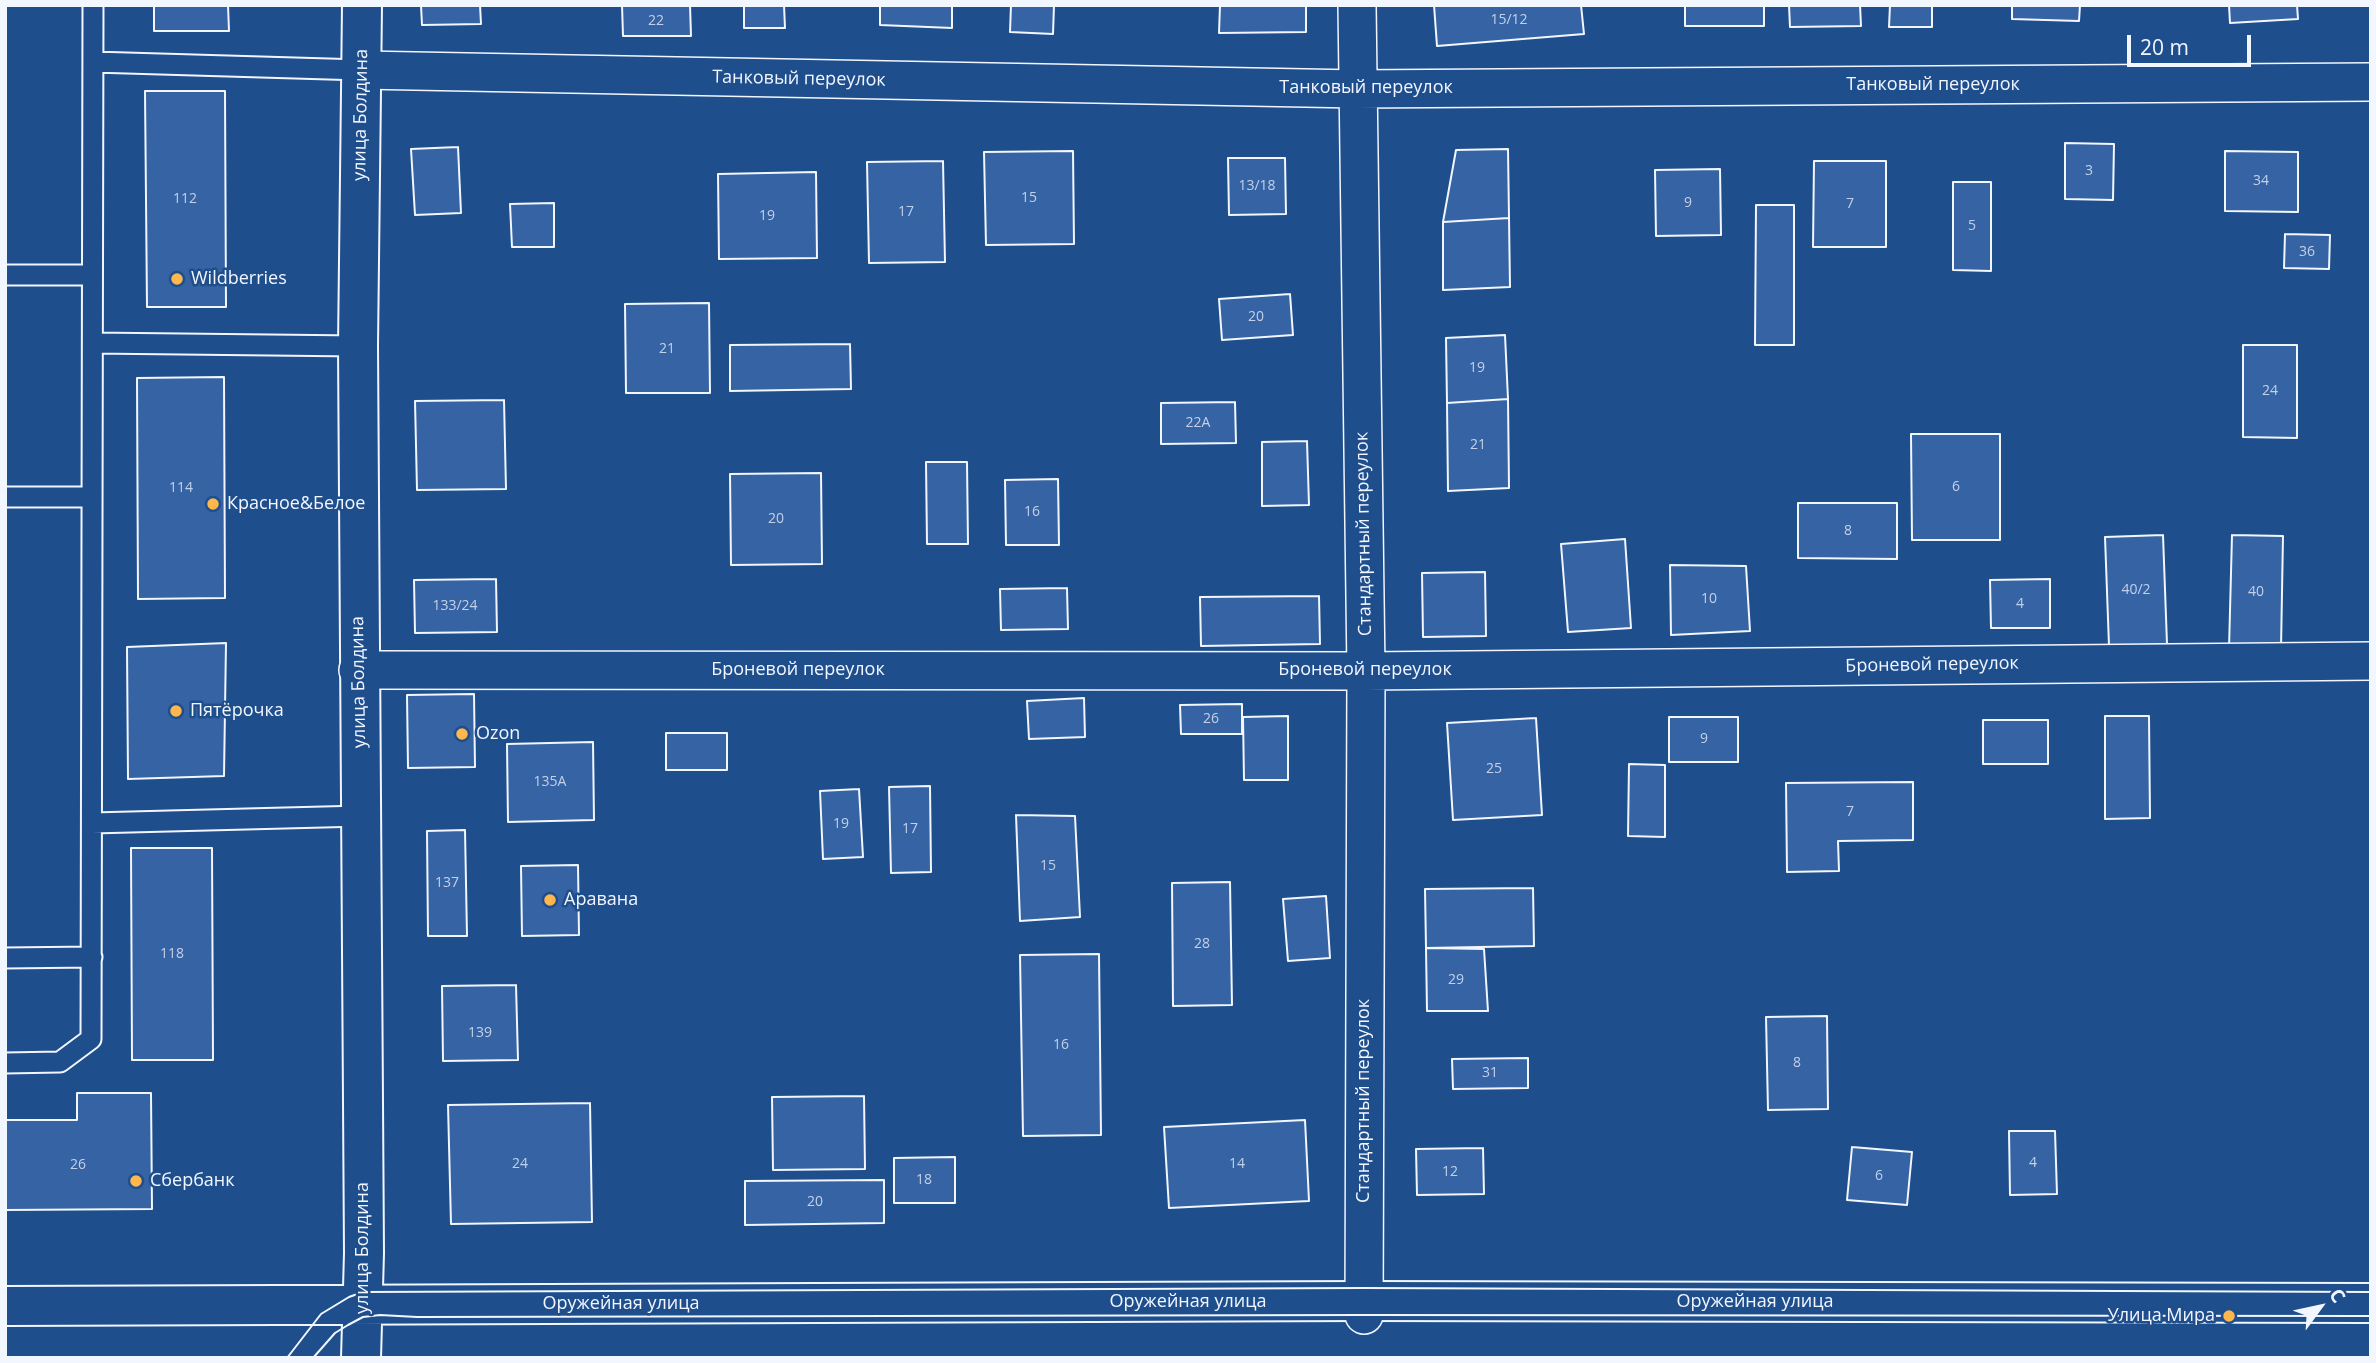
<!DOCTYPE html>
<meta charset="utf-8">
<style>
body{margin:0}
#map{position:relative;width:2376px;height:1363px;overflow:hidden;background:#1f4e8c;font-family:"Open Sans",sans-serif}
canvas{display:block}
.frame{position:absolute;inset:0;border:7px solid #f2f6ff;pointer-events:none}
.north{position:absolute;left:2285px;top:1272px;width:70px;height:70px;-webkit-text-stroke:5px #1f4e8c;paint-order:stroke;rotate:57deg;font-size:19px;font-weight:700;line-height:28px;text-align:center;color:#f2f6ff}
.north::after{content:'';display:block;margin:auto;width:24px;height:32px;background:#f2f6ff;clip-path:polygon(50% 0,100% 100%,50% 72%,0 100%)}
.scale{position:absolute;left:2127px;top:35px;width:124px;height:32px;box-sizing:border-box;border:4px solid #f2f6ff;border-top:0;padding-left:9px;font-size:21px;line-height:24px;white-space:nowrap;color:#f2f6ff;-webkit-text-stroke:5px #1f4e8c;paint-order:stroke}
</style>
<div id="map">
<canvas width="2376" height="1363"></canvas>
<div class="frame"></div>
<div class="north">С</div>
<div class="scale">20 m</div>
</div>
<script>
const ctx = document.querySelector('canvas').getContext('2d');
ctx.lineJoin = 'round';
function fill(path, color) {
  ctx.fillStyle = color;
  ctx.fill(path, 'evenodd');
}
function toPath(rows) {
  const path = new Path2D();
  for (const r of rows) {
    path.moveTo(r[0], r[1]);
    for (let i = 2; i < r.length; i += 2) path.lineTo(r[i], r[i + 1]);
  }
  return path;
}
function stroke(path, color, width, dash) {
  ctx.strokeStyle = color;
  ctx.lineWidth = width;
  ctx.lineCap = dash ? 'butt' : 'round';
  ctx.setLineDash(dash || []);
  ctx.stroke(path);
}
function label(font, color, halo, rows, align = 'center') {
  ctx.font = font + ' "Open Sans",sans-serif';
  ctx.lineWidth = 5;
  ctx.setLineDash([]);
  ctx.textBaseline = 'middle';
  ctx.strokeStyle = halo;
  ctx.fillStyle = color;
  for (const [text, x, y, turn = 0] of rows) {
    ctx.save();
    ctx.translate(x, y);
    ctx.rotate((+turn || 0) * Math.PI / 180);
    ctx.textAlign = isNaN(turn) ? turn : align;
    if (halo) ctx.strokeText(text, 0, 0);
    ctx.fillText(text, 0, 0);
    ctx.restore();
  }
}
const building = toPath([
 [154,5,228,5,229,31,154,31,154,5],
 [421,5,480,5,481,24,422,25,421,5],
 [622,5,690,5,691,36,623,36,622,5],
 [744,5,784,5,785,28,744,28,744,5],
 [880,5,952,5,952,28,880,25,880,5],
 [1011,5,1054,5,1053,34,1010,32,1011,5],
 [1220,5,1306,5,1306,32,1219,33,1220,5],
 [1434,5,1581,5,1584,34,1437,46,1434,5],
 [1685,5,1764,5,1764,26,1685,26,1685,5],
 [1789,5,1860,5,1861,26,1790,27,1789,5],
 [1890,5,1932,5,1932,27,1889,27,1890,5],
 [2012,5,2080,5,2079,21,2012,19,2012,5],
 [2229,5,2297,5,2298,19,2230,23,2229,5],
 [145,91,225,91,226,307,147,307,145,91],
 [2065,143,2114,144,2113,200,2065,199,2065,143],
 [458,147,461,213,415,215,411,149,458,147],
 [1508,149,1509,218,1443,222,1456,150,1508,149],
 [1073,151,1074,244,986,245,984,152,1073,151],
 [2225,151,2298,152,2298,212,2225,211,2225,151],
 [1228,158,1285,158,1286,214,1229,215,1228,158],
 [943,161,945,262,869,263,867,162,943,161],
 [1814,161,1886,161,1886,247,1813,247,1814,161],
 [1720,169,1721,235,1656,236,1655,170,1720,169],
 [816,172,817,258,719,259,718,174,816,172],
 [1953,182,1991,182,1991,271,1953,270,1953,182],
 [554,203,554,247,512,247,510,204,554,203],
 [1756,205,1794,205,1794,345,1755,345,1756,205],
 [1509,218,1510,287,1443,290,1443,222,1509,218],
 [2285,234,2330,235,2329,269,2284,268,2285,234],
 [1290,294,1293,335,1222,340,1219,299,1290,294],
 [709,303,710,393,626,393,625,304,709,303],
 [1505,335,1508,399,1447,403,1446,338,1505,335],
 [850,344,851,389,730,391,730,345,850,344],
 [2243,345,2297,345,2297,438,2243,437,2243,345],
 [224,377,225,598,138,599,137,378,224,377],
 [1508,399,1509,488,1448,491,1447,403,1508,399],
 [504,400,506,489,417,490,415,401,504,400],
 [1235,402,1236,443,1161,444,1161,403,1235,402],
 [1911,434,2000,434,2000,540,1912,540,1911,434],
 [1307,441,1309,505,1262,506,1262,442,1307,441],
 [926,462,967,462,968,544,927,544,926,462],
 [821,473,822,564,731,565,730,474,821,473],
 [1058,479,1059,545,1006,545,1005,480,1058,479],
 [1798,503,1897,503,1897,559,1798,558,1798,503],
 [2163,535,2167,644,2109,646,2105,537,2163,535],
 [2232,535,2283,536,2281,649,2229,649,2232,535],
 [1625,539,1631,628,1568,632,1561,544,1625,539],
 [1670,565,1746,566,1750,631,1671,635,1670,565],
 [1485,572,1486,636,1423,637,1422,573,1485,572],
 [496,579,497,632,415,633,414,580,496,579],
 [2050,579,2050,628,1991,628,1990,580,2050,579],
 [1067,588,1068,629,1001,630,1000,589,1067,588],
 [1319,596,1320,644,1201,646,1200,597,1319,596],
 [226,643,224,776,128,779,127,647,226,643],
 [474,694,475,767,408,768,407,695,474,694],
 [1084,698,1085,737,1029,739,1027,701,1084,698],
 [1242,704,1242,734,1181,734,1180,705,1242,704],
 [1288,716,1288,780,1244,780,1243,717,1288,716],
 [2105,716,2149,716,2150,818,2105,819,2105,716],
 [1669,717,1738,717,1738,762,1669,762,1669,717],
 [1536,718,1542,815,1453,820,1447,723,1536,718],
 [1983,720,2048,720,2048,764,1983,764,1983,720],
 [666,733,727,733,727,770,666,770,666,733],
 [593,742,594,820,508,822,507,744,593,742],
 [1629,764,1665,765,1665,837,1628,836,1629,764],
 [1913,782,1913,840,1838,841,1839,871,1787,872,1786,783,1913,782],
 [930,786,931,872,891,873,889,787,930,786],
 [859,789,863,857,823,859,820,791,859,789],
 [1016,815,1075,816,1080,917,1020,921,1016,815],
 [465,830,467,936,428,936,427,831,465,830],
 [131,848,212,848,213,1060,132,1060,131,848],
 [578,865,579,935,522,936,521,866,578,865],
 [1230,882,1232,1005,1173,1006,1172,883,1230,882],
 [1533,888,1534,946,1426,948,1425,889,1533,888],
 [1326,896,1330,958,1288,961,1283,899,1326,896],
 [1426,948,1484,949,1488,1011,1427,1011,1426,948],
 [1099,954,1101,1135,1023,1136,1020,955,1099,954],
 [516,985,518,1060,443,1061,442,986,516,985],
 [1827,1016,1828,1109,1768,1110,1766,1017,1827,1016],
 [1528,1058,1528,1088,1453,1089,1452,1059,1528,1058],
 [77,1093,151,1093,152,1209,5,1210,5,1120,77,1120,77,1093],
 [864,1096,865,1169,773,1170,772,1097,864,1096],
 [590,1103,592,1222,451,1224,448,1105,590,1103],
 [1305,1120,1309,1201,1169,1208,1164,1127,1305,1120],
 [2009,1131,2055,1131,2057,1194,2010,1195,2009,1131],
 [1852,1147,1912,1152,1907,1205,1847,1200,1852,1147],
 [1483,1148,1484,1194,1417,1195,1416,1149,1483,1148],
 [955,1157,955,1203,894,1203,894,1158,955,1157],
 [884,1180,884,1223,745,1225,745,1181,884,1180]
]);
const lane = toPath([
 [93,62,362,70],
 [5,275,92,275],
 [93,343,358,346],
 [5,497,92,497],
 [92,823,362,816],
 [5,958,92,957],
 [5,1063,60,1062,91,1039,93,5]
]);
const street = toPath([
 [1357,5,1366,671,1364,1315],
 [362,70,1357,89,2371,82],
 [358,670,1366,671,2371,661]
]);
const secondary = toPath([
 [5,1306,1363,1301,2371,1303],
 [361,1358,364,1253,358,346,362,5]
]);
const tram = toPath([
 [287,1358,321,1314,349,1297,363,1292,1363,1288,2371,1292],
 [313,1358,335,1333,348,1325,363,1317,380,1315,417,1317,1364,1315,2371,1316]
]);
const markers = [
 [177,279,7,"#ffb74d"],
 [213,504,7,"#ffb74d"],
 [176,711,7,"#ffb74d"],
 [462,734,7,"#ffb74d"],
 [550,900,7,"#ffb74d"],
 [136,1181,7,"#ffb74d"],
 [2229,1316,7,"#ffb74d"]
];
const numberNames = [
 ["15/12",1509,20],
 ["22",656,21],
 ["3",2089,171],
 ["34",2261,181],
 ["13/18",1257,186],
 ["15",1029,198],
 ["112",185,199],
 ["9",1688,203],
 ["7",1850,204],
 ["17",906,212],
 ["19",767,216],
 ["5",1972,226],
 ["36",2307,252],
 ["20",1256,317],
 ["21",667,349],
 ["19",1477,368],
 ["24",2270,391],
 ["22А",1198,423],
 ["21",1478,445],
 ["6",1956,487],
 ["114",181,488],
 ["16",1032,512],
 ["20",776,519],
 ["8",1848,531],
 ["40/2",2136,590],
 ["40",2256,592],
 ["10",1709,599],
 ["4",2020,604],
 ["133/24",455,606],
 ["26",1211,719],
 ["9",1704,739],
 ["25",1494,769],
 ["135А",550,782],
 ["7",1850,812],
 ["19",841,824],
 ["17",910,829],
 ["15",1048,866],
 ["137",447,883],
 ["28",1202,944],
 ["118",172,954],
 ["29",1456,980],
 ["139",480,1033],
 ["16",1061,1045],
 ["8",1797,1063],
 ["31",1490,1073],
 ["4",2033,1163],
 ["24",520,1164],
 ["14",1237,1164],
 ["26",78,1165],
 ["12",1450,1172],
 ["6",1879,1176],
 ["18",924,1180],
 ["20",815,1202]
];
const streetNames = [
 ["Танковый переулок",799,79,1],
 ["Танковый переулок",1933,85],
 ["Танковый переулок",1366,88],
 ["улица Болдина",361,115,-89],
 ["Стандартный переулок",1364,534,-91],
 ["Броневой переулок",1932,665,-1],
 ["Броневой переулок",798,670],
 ["Броневой переулок",1365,670],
 ["улица Болдина",359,682,-91],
 ["Стандартный переулок",1364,1101,-90],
 ["улица Болдина",363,1248,-90],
 ["Оружейная улица",1188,1302],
 ["Оружейная улица",1755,1302],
 ["Оружейная улица",621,1304]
];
const poiNames = [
 ["Wildberries",191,279],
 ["Красное&Белое",227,504],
 ["Пятёрочка",190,711],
 ["Ozon",476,734],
 ["Аравана",564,900],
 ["Сбербанк",150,1181],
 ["Улица Мира",2215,1316,"right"]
];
fill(building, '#3563a3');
stroke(building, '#f2f6ff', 2);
stroke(lane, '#f2f6ff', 23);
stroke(street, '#f2f6ff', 40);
stroke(secondary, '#f2f6ff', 42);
stroke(lane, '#1f4e8c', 19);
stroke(street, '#1f4e8c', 37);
stroke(secondary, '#1f4e8c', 38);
stroke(tram, '#f2f6ff', 2);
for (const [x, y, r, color] of markers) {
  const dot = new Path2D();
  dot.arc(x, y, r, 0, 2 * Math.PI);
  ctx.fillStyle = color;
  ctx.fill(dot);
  stroke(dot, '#1f4e8c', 2.5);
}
label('14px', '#c3d1e8', null, numberNames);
label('18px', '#f2f6ff', '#1f4e8c', streetNames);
label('18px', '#f2f6ff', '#1f4e8c', poiNames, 'left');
</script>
